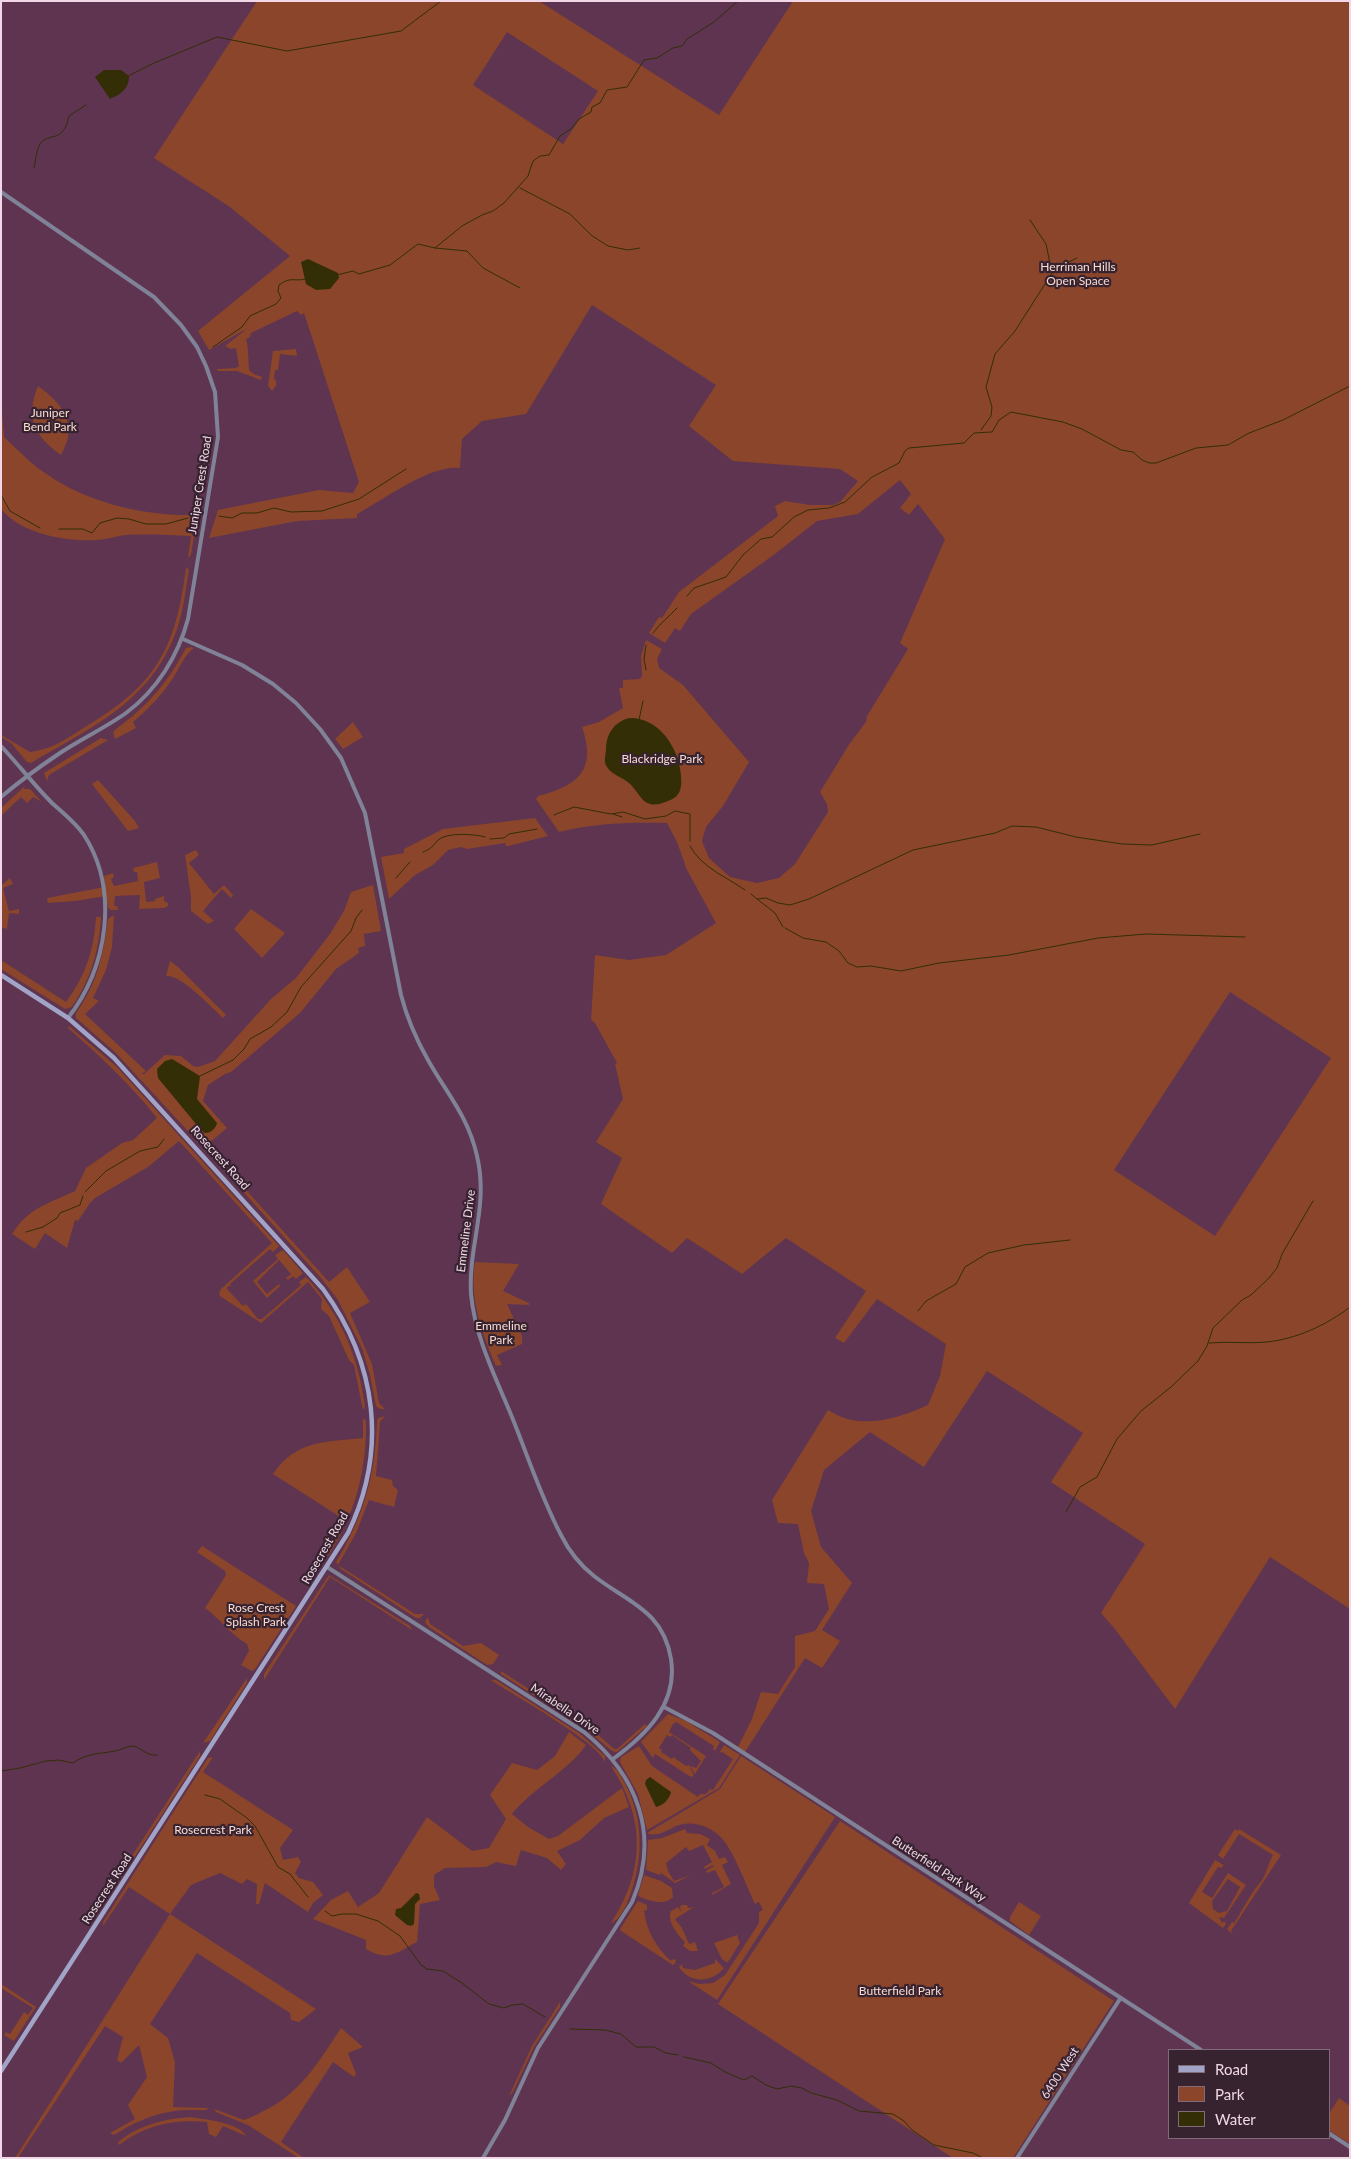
<!DOCTYPE html>
<html>
<head>
<meta charset="utf-8">
<style>
	body { margin:0 }
	#map { position:relative; width:1351px; height:2159px; overflow:hidden; background:#5e3450; font-family:Lato,sans-serif }
	canvas { display:block }
	.frame { position:absolute; inset:0; border:2px solid #f1d7e7; pointer-events:none }
	.legend { position:absolute; left:1168px; top:2049px; width:162px; height:90px; box-sizing:border-box; background:#372330; border:1px solid #816b79; margin:0; padding:6px 9px; list-style:none; font-size:15px; color:#f1d7e7 }
	.legend li { display:flex; align-items:center; gap:10px; height:25px }
	.legend b { width:25px; border:1px solid #816b79 }
</style>
</head>
<body>
<div id="map">
<canvas width="1351" height="2159"></canvas>
<div class="frame"></div>
<ul class="legend">
<li><b style="height:6px;background:#a1a4c6"></b>Road</li>
<li><b style="height:14px;background:#8a452b"></b>Park</li>
<li><b style="height:14px;background:#332e06"></b>Water</li>
</ul>
</div>
<script>
const context = document.querySelector('canvas').getContext('2d');
context.lineJoin = 'round';
function paint(path, color) { context.fillStyle = color; context.fill(path, 'evenodd'); }
function trace(path, color, width, dash) { context.strokeStyle = color; context.lineWidth = width; context.lineCap = dash ? 'butt' : 'round'; context.setLineDash(dash || []); context.stroke(path); }
function label(font, color, halo, rows, align = 'center') {
  context.font = font + ' Lato,sans-serif'; context.lineWidth = 4.5; context.setLineDash([]); context.textBaseline = 'middle'; context.strokeStyle = halo; context.fillStyle = color; for (const [text, x, y, turn = 0] of rows) {
    context.save(); context.translate(x, y); context.rotate((+turn || 0) * Math.PI / 180); context.textAlign = isNaN(turn) ? turn : align; if (halo) context.strokeText(text, 0, 0); context.fillText(text, 0, 0); context.restore();
  }
}
paint(new Path2D(`
	M257 1H539L719 115 793 1H1350V1609L1270 1557 1175 1709 1114 1628 1101 1613 1145 1544 1051 1482 1083 1433 987 1371 924 1467 870 1432 824 1470 811 1511 821 1547 852 1583 822 1630 840 1641 822 1668 805 1658 745 1752 738 1747 752 1719 761 1692 778 1694 795 1667V1636L815 1631 829 1609 824 1584 807 1583 809 1563 804 1553 798 1524 778 1523 772 1500 828 1410C860 1431 896 1419 928 1405L940 1376 946 1344 877 1299 844 1343 835 1338 866 1291 786 1238 742 1274 687 1238 672 1253 601 1204 622 1158 596 1142 623 1099 615 1064 617 1063 595 1023 591 1020 595 955 629 960 666 955 716 923 687 870 677 842 667 823C630 822 595 823 559 832L536 799 538 796C578 786 597 770 582 727L599 722 623 708 619 688H623V680L640 679 642 676 641 656 646 640 662 649 657 659 659 668 683 685 749 762 723 806 706 827 702 841 709 858 730 877 757 883 779 878 795 864 828 812 827 804 820 792 850 743 866 722 867 716 908 649 900 643 945 539 918 504 909 515 900 508 911 494 900 480 858 514 817 521 775 554 691 614 680 631 675 628 665 643 649 633 659 617 662 618 679 592 778 516 775 506 785 501 810 505H833L840 502 858 481 840 469 733 461 689 426 716 385 592 305 526 414 482 421 462 439 460 468C431 464 383 500 357 514V518L297 521 209 538 218 510 319 490 353 493 359 482 304 313 301 315 297 311 251 333 250 337 246 339C249 347 248 369 250 371 253 374 258 376 262 377L261 380 237 371H218L217 369 236 368 239 366 236 348 231 349 225 346 248 328 209 350 198 331 290 256 230 207 154 158ZM507 32 598 91 563 144 473 85ZM1230 992 1331 1058 1215 1236 1114 1170Z
	M296 349 297 356 280 354 278 370H275L274 379 276 380V386L272 391 268 386 273 351Z
	M38 386C63 404 79 424 61 455 34 436 25 417 38 386Z
	M1 397 4 437C18 450 32 465 48 475 89 503 144 516 194 515L192 535 194 536 191 555 188 558 191 536C169 535 148 534 126 535 116 536 106 540 96 540 66 542 21 534 1 509Z
	M186 567 189 570C186 587 184 606 179 623 155 700 95 725 31 763L27 762 11 743 1 737V735L30 752C53 749 66 739 85 727 156 685 176 649 186 567Z
	M191 647 194 648C183 656 179 670 171 681 161 696 147 710 133 722L136 728 115 739 113 732 116 729C147 707 168 682 186 648Z
	M353 722 363 737 343 749 335 739Z
	M101 738 108 740 49 775 47 781 44 773Z
	M98 780 135 821 139 828 128 831 92 784Z
	M25 786 24 789H30L42 802 33 797 27 803 21 797 1 816V808Z
	M535 818 548 836 508 846H506L505 843 467 849 461 847 448 850 433 865 415 875 389 899 381 857 404 853V849L443 829Z
	M196 850 199 855 189 863 214 894 224 885 233 895 231 898 222 889 203 911 214 921 208 924 191 911V897L185 855Z
	M157 862 160 878 144 882 146 901 147 902 155 901V899L164 896V901L168 903V906L164 908 139 909 140 895 115 896 114 906H117L118 910H111L108 908 106 896 75 901 48 903 47 898 105 887 104 876 113 873 114 877 111 879 114 886 138 881 137 872H134L133 868Z
	M10 878 13 884 3 888 9 911 19 909V914L9 913 7 929 1 927V883L3 884Z
	M373 885 381 931 364 934 365 946 358 948 359 953 336 969 300 1013 231 1072 225 1074 208 1085 203 1101 227 1128 207 1145 202 1146 197 1141 115 1052 76 1018V1013C98 982 103 955 108 919L114 915 112 947 106 970 93 998 99 1001 85 1014 146 1071 141 1074H144L165 1055 181 1056 193 1066 198 1067 215 1061 271 999 296 978 330 934 344 911 351 892Z
	M251 909 285 933 262 958 234 929Z
	M96 917H101C99 951 91 979 72 1007L65 1009 1 969V960L66 1002C86 975 94 950 96 917Z
	M170 961 178 967 226 1015 223 1018C212 1008 181 974 166 976Z
	M69 1026 117 1067 279 1246 273 1252 270 1249 230 1284 231 1286H228L227 1289 243 1306 246 1304 258 1319H262L301 1285 299 1282 306 1277C340 1313 359 1357 365 1407L363 1410 354 1365 349 1360 329 1316 321 1309 322 1299 308 1282 261 1323 220 1296 219 1293 221 1289 272 1243 179 1141 148 1167 95 1198 90 1203 78 1221 75 1220 67 1248 45 1233 35 1249 12 1234C29 1207 48 1204 75 1191L86 1168 122 1143 133 1140 157 1118C131 1085 100 1056 68 1028Z
	M211 1151 329 1282 347 1267 370 1302 350 1313 372 1364 379 1403 385 1409H380L376 1406 370 1375 362 1348 338 1300 321 1278 212 1157 210 1153Z
	M283 1250 303 1273 296 1279 293 1276 288 1280 286 1278 291 1274 279 1260 257 1282 267 1294 279 1284 280 1286 267 1298 253 1281 278 1259 275 1255Z
	M475 1262 519 1264 503 1291 529 1303V1305L507 1304 522 1336V1344L497 1355 502 1365 496 1366C482 1334 469 1298 475 1262Z
	M385 1416 380 1422 376 1476 392 1480 393 1486 398 1490 394 1507 369 1500 356 1533 338 1565 415 1614H424L420 1618H416L341 1569 336 1562C364 1516 375 1476 377 1422L378 1418Z
	M363 1418 366 1421C367 1470 355 1515 328 1556L326 1555 345 1520 273 1474C296 1440 325 1442 363 1438Z
	M202 1546 296 1606 255 1669 252 1671 241 1665 249 1651 247 1644C231 1635 220 1619 205 1608L226 1575 225 1571 197 1552Z
	M329 1575 410 1626 412 1630 330 1577 264 1680V1674Z
	M428 1617 430 1624 463 1646 481 1643 499 1655 493 1664 487 1665 429 1627 425 1622Z
	M501 1671 595 1732 614 1749H617L645 1724 647 1726 617 1752 612 1751 586 1729 501 1674Z
	M247 1678V1683L210 1741 203 1743Z
	M491 1680H496L579 1733 605 1756V1762C598 1742 513 1695 491 1680Z
	M668 1714 686 1721 720 1742 715 1751 713 1749 714 1746 676 1722 673 1724 669 1732 706 1756 695 1774 690 1766 696 1768 701 1761 690 1750 691 1748 672 1735 671 1737 667 1735 659 1748 662 1750 661 1752 672 1759 673 1757 686 1766 689 1765 694 1775 691 1777 655 1754 653 1758 641 1742Z
	M569 1732 586 1745C567 1772 533 1788 512 1814L528 1827 549 1839 558 1836 622 1788 629 1807 604 1818 580 1840 557 1851 566 1864 561 1870 547 1858 521 1850 516 1866 496 1862 486 1867 445 1868 434 1875V1886L440 1900 420 1904 417 1942C396 1953 388 1962 366 1949V1940L313 1919 331 1900 348 1891 358 1907 379 1893 427 1817 472 1851 489 1848 506 1819 490 1795 512 1763 537 1770 555 1756Z
	M724 1745 740 1755 719 1788 647 1830 638 1794 620 1762 621 1757 639 1746 652 1766 698 1797 700 1794H706L710 1789 713 1790 733 1759 722 1752 719 1753Z
	M200 1751V1756L119 1881 117 1879Z
	M741 1756 835 1817 717 2000 688 1981 699 1984 713 1983 725 1975 759 1923V1912L763 1910 759 1902 755 1904C747 1887 735 1855 724 1841 714 1827 692 1819 676 1826 668 1830 656 1838 647 1833L720 1789Z
	M213 1757 203 1772 293 1830 280 1848 283 1860 298 1857 301 1862 295 1873 299 1878 313 1882 323 1895 313 1903 308 1912 265 1883 259 1904H256L257 1884 247 1879 242 1884 220 1873 191 1885 170 1914 316 2009 299 2022 291 2020 290 2013 197 1953 150 2024 168 2038 175 2062 173 2107 209 2108 206 2110C196 2111 185 2109 175 2111 152 2114 133 2123 114 2135L110 2133 135 2119 128 2105 147 2077 139 2045 121 2063 117 2060 123 2037 105 2026 18 2158H15L170 1914 129 1887 103 1926V1922L208 1758Z
	M611 1766C617 1768 620 1774 623 1780 645 1818 644 1863 627 1903 624 1910 618 1921 611 1923 645 1871 646 1819 611 1766Z
	M840 1821 1114 2001 1013 2158H953L718 2004Z
	M685 1829 687 1833 700 1834 710 1839 707 1845 715 1851 719 1859 725 1857 728 1862 722 1865 731 1884 712 1895V1893L724 1887 715 1870 707 1873 706 1871 714 1866 713 1865 705 1869 704 1867 712 1862 703 1845 689 1851 686 1847 666 1863 668 1871 674 1881 691 1875 675 1883 661 1873 660 1875 646 1870 648 1840 662 1838Z
	M1235 1829 1238 1831 1239 1829 1281 1855 1231 1931 1232 1934 1227 1929 1232 1922 1234 1923C1243 1910 1250 1894 1259 1884 1266 1877 1268 1863 1273 1855L1239 1834 1223 1859 1218 1855Z
	M1215 1860 1224 1865 1221 1868 1218 1867 1202 1892 1212 1898 1228 1873 1246 1885 1224 1918 1219 1917 1222 1923 1224 1921 1226 1924 1223 1928 1189 1903ZM1228 1879 1240 1887 1227 1911 1219 1913 1213 1909 1212 1901Z
	M644 1875 661 1881 672 1888 673 1897C665 1906 650 1901 640 1897L638 1895Z
	M638 1901 647 1905V1910L644 1911C647 1932 656 1947 671 1961L673 1959 676 1960 675 1964 673 1965 621 1931 620 1929Z
	M1019 1902 1041 1916 1029 1935 1010 1921V1917Z
	M683 1905H687L688 1908 694 1907 675 1919 682 1928 689 1944 695 1942 698 1951H690L683 1946 685 1942C675 1932 667 1920 671 1911L678 1907 681 1912 680 1906Z
	M737 1935 740 1943 728 1962H726L722 1959 714 1943Z
	M715 1959 724 1968C712 1983 690 1984 679 1967L682 1964 683 1968 695 1970 715 1963Z
	M1 1984 36 2007 14 2041 4 2035 6 2032 10 2034 24 2012 28 2015 33 2008 1 1988Z
	M560 2002V2007L534 2047 513 2092 509 2096 532 2046Z
	M341 2028 363 2047 348 2053 356 2074 354 2077 333 2062 281 2142 304 2158H299L248 2125 216 2112 214 2109 244 2120C296 2100 312 2072 341 2028Z
	M1339 2098 1350 2106V2144L1330 2131V2112Z
	M190 2117C204 2119 241 2123 246 2136L223 2126 216 2137 209 2134 207 2122C175 2119 145 2125 119 2145L118 2142C139 2125 164 2119 190 2117Z`), '#8a452b');
paint(new Path2D(`
	M104 70H121L129 76C129 89 121 94 110 99L95 77Z
	M308 259 338 273 339 278 330 289 316 290 306 284 301 262Z
	M629 718C660 717 680 750 681 777 682 789 680 797 668 801 643 812 642 795 629 783 622 777 612 775 607 767 603 761 606 755 606 749 606 734 614 722 629 718Z
	M172 1059 200 1076 197 1099 217 1123C216 1128 211 1133 205 1133L201 1130 158 1078 157 1069 165 1061Z
	M650 1777 671 1792C670 1798 663 1806 656 1807L645 1784 646 1780Z
	M416 1893 419 1894 420 1899 415 1904 414 1924 411 1926 407 1925 395 1915 396 1909 401 1908Z`), '#332e06');
trace(new Path2D(`
	M128 76 154 63 217 37 287 51 401 31 441 1
	M34 168C36 160 36 151 40 144 49 131 63 145 69 116L86 105
	M520 188 570 214 591 235 608 246 628 250 640 248
	M435 248 462 226 482 215 493 211 504 203 528 176 533 161 540 156 549 155 560 136 572 128 579 119 591 112 592 107 600 103 607 90 627 87 644 60 657 58 673 48 682 46 687 39 714 22 738 1
	M1052 273 1060 266 1077 258
	M337 275 353 271 359 274 390 265 418 244 435 248 467 251 483 268 520 288
	M213 347 242 327 250 316 276 304 281 298 278 291 279 285C291 276 293 282 306 279
	M981 430 991 416 992 407 986 387 995 354 1015 331 1052 273 1046 244 1030 220
	M1 495 10 511 40 528
	M219 516 232 518 242 513H257L274 508 291 512 322 511 359 499 406 469
	M59 529H83L92 533 100 523 117 518 129 519 146 524H166L188 518
	M687 596 694 588 726 577 743 555 761 539 772 537 794 517 808 510 829 508 845 502 872 477 899 463 905 451 909 448 964 443 974 433 992 432 999 420 1011 412 1063 422 1082 429 1121 450 1133 452 1142 460 1149 463H1156L1196 448 1228 445 1249 433 1283 420 1350 386
	M653 633C660 623 669 617 677 608
	M646 645 644 659 646 670
	M639 720 643 701
	M613 814 622 817
	M554 815 574 807 611 814 623 812 645 819 666 816 675 811 690 814V841
	M490 839 504 838 509 834 537 829
	M690 846C702 868 725 876 745 890
	M423 852C431 849 433 846 438 840 447 832 475 834 485 837
	M396 878 410 862
	M751 894 757 899 766 898 778 903 790 905 809 899 913 850 995 833 1012 826 1036 827 1076 837 1122 844 1152 845 1200 834
	M757 899 775 913 783 927
	M785 928 803 938 826 942 839 951 848 963 857 967 871 966 901 971 939 963 1009 955 1098 938 1146 934 1245 937
	M200 1076 233 1060 244 1049 250 1039 271 1027 287 1012 301 987 351 931 356 918 362 910
	M85 1192 106 1171 140 1151 158 1147 164 1139
	M26 1232 43 1227 57 1218 60 1213 80 1205 83 1196
	M918 1311 926 1301 956 1284 965 1267 988 1253 1024 1245 1070 1240
	M1209 1343C1228 1341 1248 1344 1267 1342 1296 1339 1327 1325 1350 1307
	M1066 1512 1080 1487 1097 1477 1117 1439 1141 1411 1171 1387 1198 1361 1207 1346 1213 1328 1242 1300 1251 1295 1269 1278 1277 1268 1282 1254 1313 1201
	M1 1771 20 1768 46 1761 59 1760 73 1763C87 1753 99 1754 115 1751 120 1750 126 1747 131 1746 141 1746 144 1756 157 1755
	M205 1795 220 1799 247 1818 255 1826 278 1867 290 1874 308 1897
	M325 1911 332 1916 342 1914H356L378 1921 400 1936 421 1965 427 1969 443 1971 462 1983 489 2004 504 2008 512 2005 523 2004 545 2017
	M570 2029 605 2030 621 2034 636 2047H654L666 2053 678 2055
	M684 2057 711 2063 725 2072 744 2080 752 2076 766 2085 777 2089 791 2086 802 2088 811 2093 837 2100 859 2111 893 2114 904 2121 912 2130 934 2145 973 2153 983 2158`), '#332e06', 1);
trace(new Path2D(`
	M1 192 154 297 181 325 197 347 206 366 215 392 218 437 188 619C178 656 157 690 126 713 105 728 81 739 60 753 39 767 20 781 1 797
	M183 639 242 665 273 684 296 703 320 729 341 758 365 813 401 995C407 1018 416 1039 428 1060 447 1094 468 1116 477 1156 489 1206 468 1246 471 1294 475 1339 498 1382 514 1422 529 1460 542 1499 561 1535 569 1551 580 1565 594 1576 627 1602 663 1610 671 1659 678 1704 646 1735 613 1759
	M1 746C18 764 34 785 52 803 63 813 75 822 84 835 120 891 107 968 68 1018
	M327 1567 584 1732C637 1775 661 1835 632 1902L538 2048 505 2120 483 2158
	M664 1707 713 1733 1201 2050
	M1330 2134 1350 2147
	M1017 2158 1120 1999`), '#808297', 4);
trace(new Path2D(`
	M1 975 68 1018 114 1058 323 1289C377 1363 388 1450 348 1533L1 2071`), '#a1a4c6', 4.5);
label('12px', '#f8dcd2', '#372330', [
	["Herriman Hills",1078,267],
	["Open Space",1078,281],
	["Juniper",50,413],
	["Bend Park",50,427],
	["Blackridge Park",662,759],
	["Emmeline",501,1326],
	["Park",501,1340],
	["Rose Crest",256,1608],
	["Splash Park",256,1622],
	["Rosecrest Park",213,1830],
	["Butterfield Park",900,1991]
]);
label('12px', '#f1d7e7', '#372330', [
	["Juniper Crest Road",200,485,-81],
	["Rosecrest Road",220,1158,48],
	["Emmeline Drive",466,1231,-83],
	["Rosecrest Road",325,1548,-60],
	["Mirabella Drive",565,1709,34],
	["Butterfield Park Way",939,1869,33],
	["Rosecrest Road",107,1889,-57],
	["6400 West",1060,2073,-57]
]);
</script>
</body>
</html>
